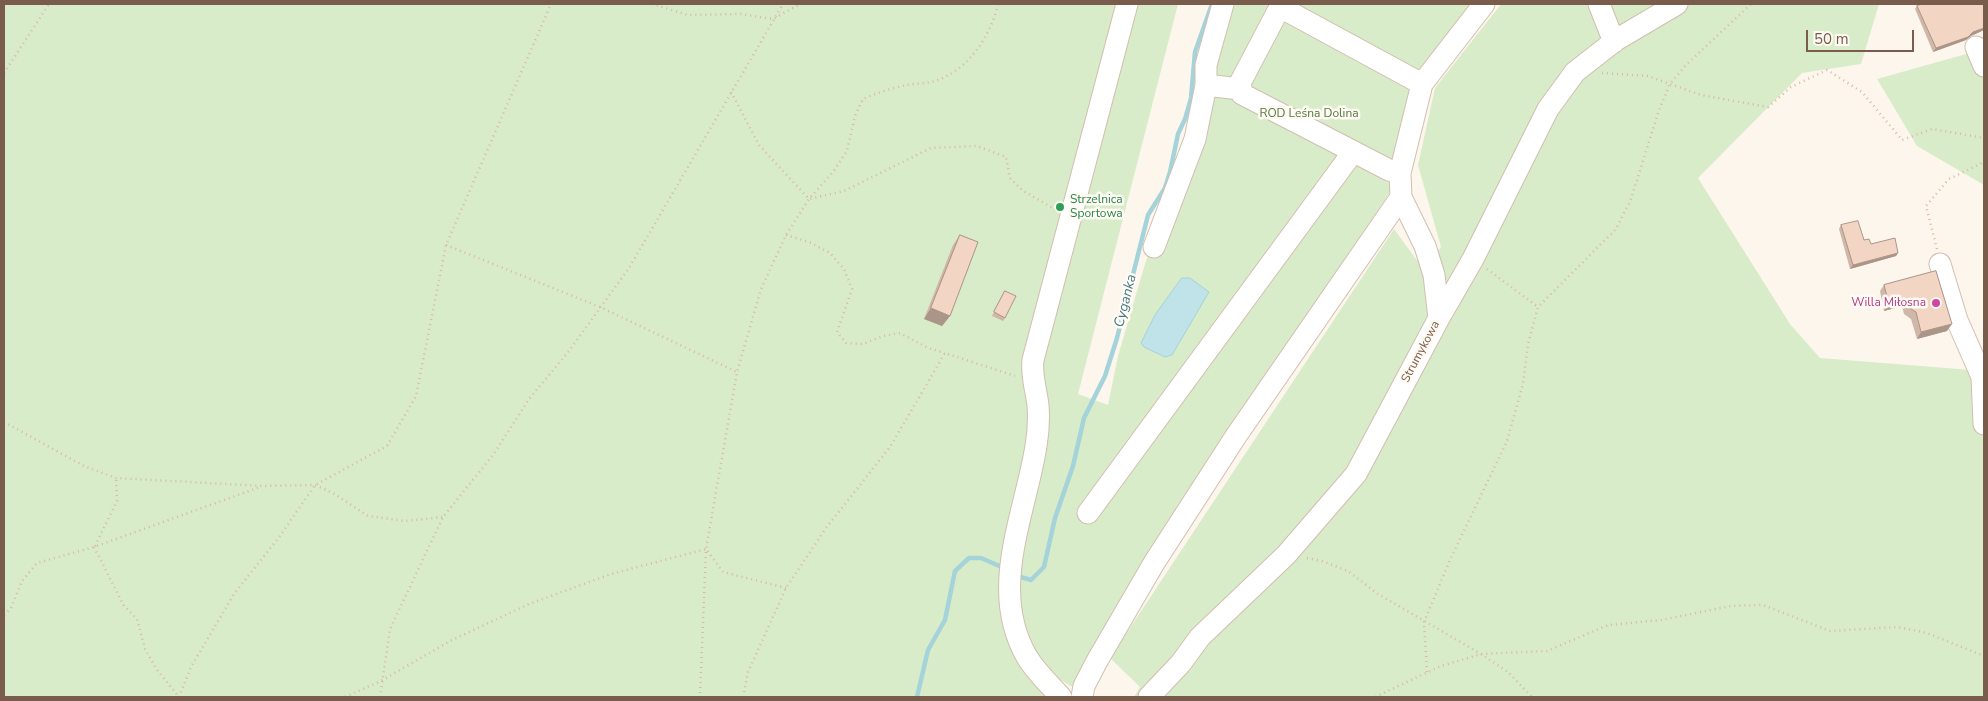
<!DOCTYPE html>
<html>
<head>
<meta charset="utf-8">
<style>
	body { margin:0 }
	#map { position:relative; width:1988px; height:701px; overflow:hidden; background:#fdf6ec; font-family:"Nunito Sans",sans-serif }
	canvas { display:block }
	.frame { position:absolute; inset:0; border:5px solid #7a5c4d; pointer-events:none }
	.scale { position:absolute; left:1806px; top:30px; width:108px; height:22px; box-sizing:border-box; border:2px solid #7a5c4d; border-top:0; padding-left:6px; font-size:15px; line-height:18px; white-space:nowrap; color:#7a5c4d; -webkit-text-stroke:4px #fffaf3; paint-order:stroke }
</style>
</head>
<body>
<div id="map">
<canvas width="1988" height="701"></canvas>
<div class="frame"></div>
<div class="scale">50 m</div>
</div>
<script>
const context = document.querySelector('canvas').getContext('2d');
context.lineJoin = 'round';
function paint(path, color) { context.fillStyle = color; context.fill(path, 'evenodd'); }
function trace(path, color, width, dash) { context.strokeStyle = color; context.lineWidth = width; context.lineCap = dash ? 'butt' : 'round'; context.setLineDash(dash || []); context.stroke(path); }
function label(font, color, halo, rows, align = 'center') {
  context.font = font + ' "Nunito Sans",sans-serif'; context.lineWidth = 5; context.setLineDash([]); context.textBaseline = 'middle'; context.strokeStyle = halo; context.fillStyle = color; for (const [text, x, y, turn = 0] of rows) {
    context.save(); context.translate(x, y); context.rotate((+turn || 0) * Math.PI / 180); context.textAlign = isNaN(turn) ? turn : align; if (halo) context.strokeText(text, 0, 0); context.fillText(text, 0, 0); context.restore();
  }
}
paint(new Path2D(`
	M4 4H1178L1078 394 1108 405 1118 356 1145 264 1179 168 1220 4H1490L1435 76 1395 184 1074 688 1059 679 1045 697H4Z
	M1501 4H1879L1861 64 1802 73 1698 178 1790 324 1820 358 1984 371V697H1134L1140 687 1110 658 1394 229 1424 270 1441 247 1418 165 1435 88Z
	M1984 49V185L1917 146 1877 79Z`), '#d8ecc9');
const water = new Path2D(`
	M1182 278H1190L1209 292 1172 355 1165 357 1144 347 1141 343 1155 315Z`);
paint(water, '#bfe3e8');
trace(water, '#a5d3da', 1);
trace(new Path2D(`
	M1017 576 1031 580 1044 567 1055 518 1073 466 1084 418 1105 376 1117 338 1148 215 1165 188 1170 172 1178 134 1185 119 1191 98 1195 52 1212 4
	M917 697 928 650 945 620 955 571 969 558H981L1004 568`), '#a5d3da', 4.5);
const minor = new Path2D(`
	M1282 4 1280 7 1422 84 1400 173 1401 197
	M1599 4 1614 42
	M1280 7 1240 83 1242 94 1389 170 1400 173
	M1976 47 1984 66
	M1422 84 1484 4
	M1206 85V65L1223 4
	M1154 247 1195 139 1206 85 1240 89
	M1940 264 1957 320 1982 377 1984 424
	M1088 513 1353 152
	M1061 697C1049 684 1036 672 1027 657 988 590 1025 515 1036 446 1038 434 1039 417 1038 405 1036 389 1031 375 1033 360L1127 4
	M1082 697 1084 686 1097 661 1154 563 1236 436 1401 197 1425 246 1434 275 1439 318
	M1149 697 1181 663 1200 637 1286 555 1356 474 1439 318 1473 259 1548 109 1575 72 1616 40 1677 4`);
trace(minor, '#d1beb0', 23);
trace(new Path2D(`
	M652 4 688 15 741 14 773 19 800 4
	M4 73 49 4
	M1602 73 1648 76 1701 95 1768 107 1791 87 1827 70 1862 92 1902 140 1932 129 1984 138
	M731 92 759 145 809 199 844 191 931 148 977 146 1006 157 1010 178 1022 190 1056 210
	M786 235 809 242 830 253 844 269 852 289 837 332 846 343 863 344 883 336 900 333 928 348 945 353
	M446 245 600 307 737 372
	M1937 249 1926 206 1949 179 1984 162
	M1487 269 1538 307
	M4 422 84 466 116 478 263 486 315 485 333 493 368 516 405 521 443 517
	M95 546 117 501 116 479
	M94 547 124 606 137 619 145 649 157 670 179 697
	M1307 558 1322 561 1348 571 1378 594 1481 654 1508 672 1532 697
	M786 588 723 572 706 549 737 372 761 289 786 235 809 199 833 172 847 151 855 116 863 99C877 93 892 88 907 85 917 83 929 84 938 80 970 68 991 35 998 4
	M4 615 11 608 22 581 37 563 94 547 260 487
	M1427 672 1424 622 1450 560 1507 441 1523 384 1528 344 1538 307 1616 229 1631 199 1659 110 1670 84 1685 66 1751 4
	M179 697 191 667 234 594 280 536 315 485 387 446 416 396 446 245 551 4
	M345 697 381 681 450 641 529 604 611 574 706 549 700 697
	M380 697 390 629 443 517 493 455 529 399 569 351 629 268 783 4
	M743 697 748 672 786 588 826 528 890 447 945 353 1015 376
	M1375 697 1441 666 1481 654 1547 651 1608 625 1661 620 1731 606 1763 605 1830 631 1898 627 1927 633 1984 656`), '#d9b8a5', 2.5, [1, 4]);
trace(minor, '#fff', 21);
paint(new Path2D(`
	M1984 4V30L1971 36 1966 40 1933 52 1915 9 1917 6Z
	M1841 225 1871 244 1898 253 1896 256 1850 269 1839 229Z
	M960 235 950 316 942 326 924 319 953 245Z
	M1936 271 1947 331 1917 339 1911 319 1904 314 1902 306 1884 311 1880 291 1884 285Z
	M1005 291V318L1003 321 992 316Z`), '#d1b7a8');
paint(new Path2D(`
	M1984 28V30L1971 36 1966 40 1933 52 1936 48Z
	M1898 253 1896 256 1850 269 1853 265Z
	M1907 299 1902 306 1884 311 1889 304Z
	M931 308 950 316 942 326 924 319Z
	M1952 324 1947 331 1917 339 1921 332Z`), '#aa9588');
const building = new Path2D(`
	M1922 4H1984V28L1973 32 1968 37 1936 48 1917 6Z
	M1858 221 1864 240 1869 239 1871 244 1895 238 1898 253 1853 265 1841 225Z
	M960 235 978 242 950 316 931 308Z
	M1936 271 1952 324 1921 332 1916 312 1908 307 1907 299 1889 304 1884 285Z
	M1005 291 1016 296 1005 318 994 312Z`);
paint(building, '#f3d5c3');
trace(building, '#aa9588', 1);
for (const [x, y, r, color] of [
	[1060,207,5,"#2e9e5b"],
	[1936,303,5,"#d1479c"]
]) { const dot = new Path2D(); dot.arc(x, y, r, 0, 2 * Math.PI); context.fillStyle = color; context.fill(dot); trace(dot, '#fffaf3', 2); }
label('12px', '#537a41', '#fffaf3', [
	["ROD Leśna Dolina",1309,114]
]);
label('12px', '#27864d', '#fffaf3', [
	["Strzelnica",1070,200],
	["Sportowa",1070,214]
], 'left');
label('12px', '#b23c85', '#fffaf3', [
	["Willa Miłosna",1926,303]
], 'right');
label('12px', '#7a5c4d', '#fffaf3', [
	["Strumykowa",1421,352,-62]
]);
label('italic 14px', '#437c86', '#fffaf3', [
	["Cyganka",1126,301,-76]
]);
</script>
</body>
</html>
